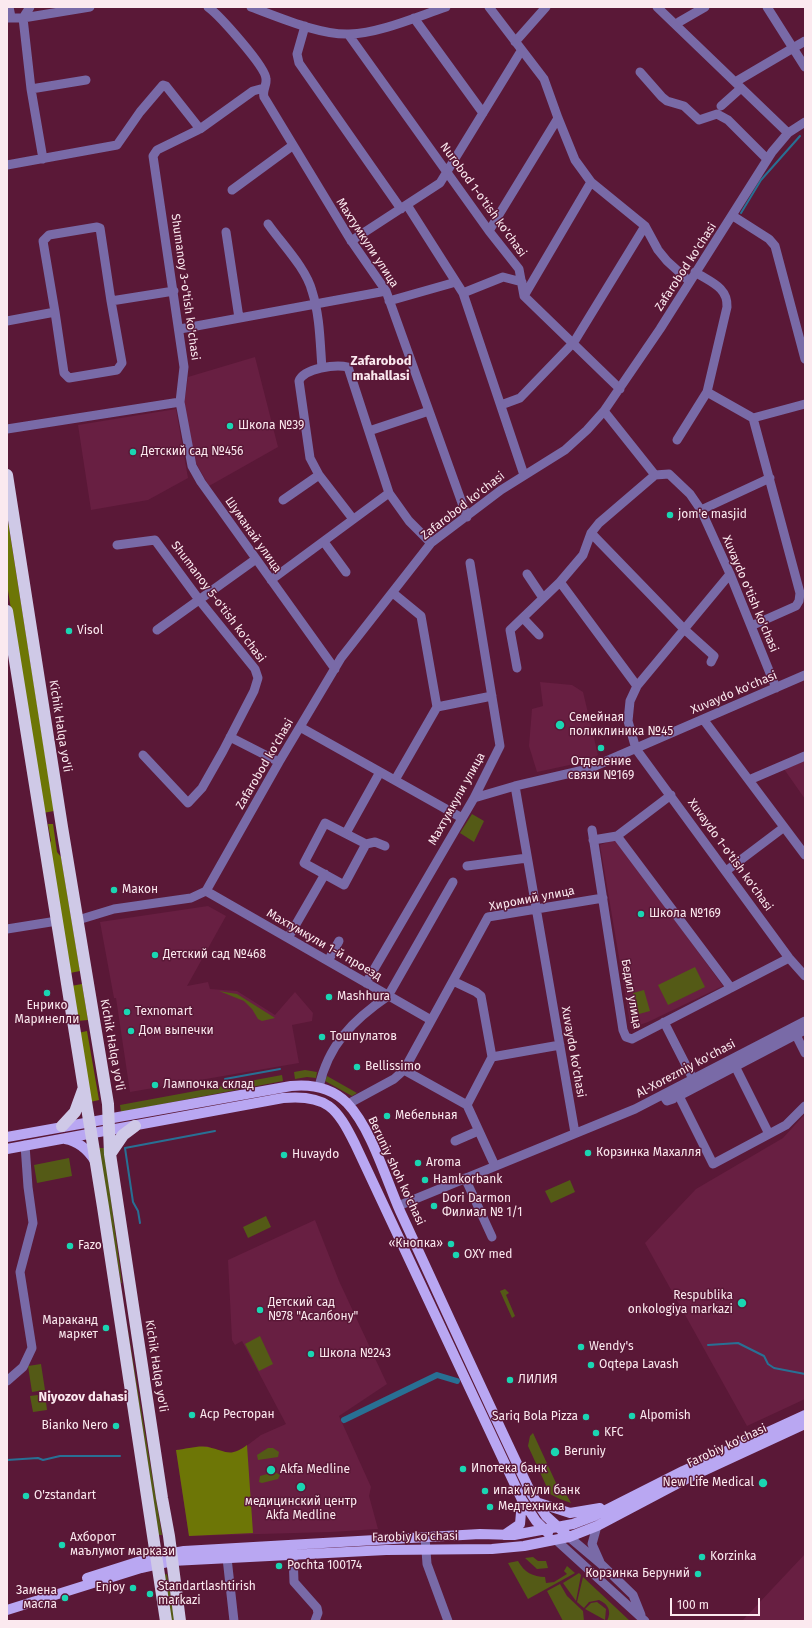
<!DOCTYPE html>
<html>
<head>
<meta charset="utf-8">
<style>
	body { margin:0 }
	#map { position:relative; width:812px; height:1628px; overflow:hidden; background:#5a1837; font-family:"Fira Sans",sans-serif }
	canvas { display:block }
	.frame { position:absolute; inset:0; border:8px solid #fbe9ef; pointer-events:none }
	.scale { position:absolute; left:670px; top:1598px; width:90px; height:18px; box-sizing:border-box; border:2px solid #fbe9ef; border-top:0; padding-left:5px; font-size:12px; line-height:14px; white-space:nowrap; color:#fbe9ef; -webkit-text-stroke:3px #5a1837; paint-order:stroke }
</style>
</head>
<body>
<div id="map">
<canvas width="812" height="1628"></canvas>
<div class="frame"></div>
<div class="scale">100 m</div>
</div>
<script>
const context = document.querySelector('canvas').getContext('2d');
context.lineJoin = 'round';
function paint(path, color) { context.fillStyle = color; context.fill(path, 'evenodd'); }
function trace(path, color, width, dash) { context.strokeStyle = color; context.lineWidth = width; context.lineCap = dash ? 'butt' : 'round'; context.setLineDash(dash || []); context.stroke(path); }
function label(font, color, halo, rows, align = 'center') {
  context.font = font + ' "Fira Sans",sans-serif'; context.lineWidth = 3; context.setLineDash([]); context.textBaseline = 'middle'; context.strokeStyle = halo; context.fillStyle = color; for (const [text, x, y, turn = 0] of rows) {
    context.save(); context.translate(x, y); context.rotate((+turn || 0) * Math.PI / 180); context.textAlign = isNaN(turn) ? turn : align; if (halo) context.strokeText(text, 0, 0); context.fillText(text, 0, 0); context.restore();
  }
}
paint(new Path2D(`
	M255 357 278 447 209 486 196 463 184 405 188 377Z
	M176 409 188 478 148 500 91 510 78 425Z
	M540 682 572 685 583 692 598 755 588 761 537 772 529 746 532 709 543 706Z
	M805 761V799L784 769Z
	M616 839 723 986 648 1022 631 1028 600 845Z
	M208 906 226 916 187 986 208 982 210 989 237 991 275 1015 295 992 313 1013 312 1021 292 1025 299 1063 130 1092 116 998H114L100 922Z
	M805 1114V1399L747 1426 645 1243 696 1189 783 1138Z
	M315 1220 339 1281 387 1384 339 1416 371 1487 369 1496 378 1529 331 1532 189 1536 176 1450 207 1446 223 1453H237L261 1435 286 1424 242 1341 235 1345 232 1340 228 1260Z
	M805 1554V1621H742Z`), '#681f42');
paint(new Path2D(`
	M472 814 484 821 474 842 460 833Z
	M695 967 705 987 668 1005 658 985Z
	M644 990 650 1011 639 1014 633 993Z
	M219 991 237 994 275 1018 262 1021 258 1019 252 1009 244 1001Z
	M305 1070 317 1072 316 1078 307 1077 295 1079 294 1072Z
	M282 1075 283 1081 121 1112 120 1105Z
	M327 1076 357 1093 352 1096 325 1081Z
	M98 1148H104L122 1283H121Z
	M69 1158 72 1176 37 1183 34 1165Z
	M570 1180 575 1192 551 1203 545 1191Z
	M266 1216 271 1227 248 1238 243 1227Z
	M505 1289 509 1293 506 1295 515 1316 512 1318 500 1291Z
	M125 1313 162 1535H158Z
	M260 1336 273 1364 259 1371 245 1344Z
	M41 1364 45 1390 32 1392 28 1366Z
	M45 1394 47 1410 33 1412 30 1396Z
	M533 1433 562 1496 566 1494 571 1503 560 1499 550 1494 528 1446 530 1436Z
	M268 1448H273L279 1452 278 1457 258 1460 257 1455Z
	M275 1472 280 1475 278 1479 262 1483 259 1482 260 1476Z
	M533 1557 538 1561H546L548 1568 537 1569 525 1558Z
	M518 1561C524 1572 533 1577 545 1577L546 1583 554 1582 567 1574 564 1571 567 1566 575 1573 528 1599 508 1563Z
	M579 1573 581 1575 576 1601 563 1583Z
	M167 1574 175 1621H171L163 1575Z
	M583 1577 630 1621H607C612 1611 608 1604 599 1600L589 1602 584 1608 577 1602Z
	M560 1584 567 1596 583 1611 584 1621H563L547 1591Z
	M597 1602 606 1609 605 1620 585 1609 591 1603Z`), '#545a16');
paint(new Path2D(`
	M7 515 54 811 43 813 7 584Z
	M48 824H53L57 852 61 857 80 971 70 973 48 846 51 841Z
	M82 984 88 1020 77 1021 71 986Z
	M87 1031 99 1100 90 1102 78 1033Z
	M247 1445 253 1533 189 1536 176 1450C186 1449 199 1445 208 1447 226 1451 230 1458 247 1445Z`), '#6d7606');
trace(new Path2D(`
	M741 213 761 180 800 136
	M225 1079 280 1069
	M140 1223 138 1211 133 1202 125 1148 215 1131
	M708 1345 738 1343 764 1356 768 1364 774 1368 805 1374
	M7 1460 38 1458 43 1460 60 1456H120`), '#287094', 2);
trace(new Path2D(`
	M344 1420 437 1375 457 1381`), '#287094', 6);
trace(new Path2D(`
	M9 7 11 17
	M30 7 23 18 31 89 43 159
	M208 7C219 15 266 67 266 79 267 85 262 91 264 97L350 239 386 291 467 517
	M251 7C279 17 319 35 349 34 380 33 416 17 446 7
	M489 7 544 79 558 118 575 160 591 182 645 226 658 250 667 261 689 281
	M657 7 788 133
	M767 7 805 67
	M7 18H23L90 7
	M414 18 483 113
	M679 22 705 7
	M305 26 297 54 299 63 401 209
	M348 34 489 231 519 269 524 296 620 389
	M515 42 546 7
	M640 72 662 97 667 101 684 106 699 120 717 114 728 120 767 159
	M737 81 805 41
	M264 88 253 91 200 129 157 150 153 156 184 367 180 402 192 466 201 482 335 669
	M31 89 86 80
	M721 106 740 89
	M7 165 117 145 140 112 163 85 166 86 200 129
	M232 190 292 146
	M407 205 463 293 524 475
	M733 216 769 239 775 246 805 359
	M268 224C282 244 306 268 312 291 320 316 320 343 322 368
	M489 231 558 118
	M226 232 239 318
	M351 241 440 183 521 51
	M463 293 503 277 522 282
	M524 296 591 182
	M389 301 456 282
	M55 312 43 241 49 235 97 227 100 228 111 301
	M7 321 55 312 64 373 69 378 117 370 122 363 111 301 174 291
	M180 329 386 291
	M707 392 753 418 800 593 799 601 796 606 751 626
	M501 405 520 398 574 342 645 226
	M604 411 655 475
	M753 418 805 404
	M7 429 180 402
	M369 431 429 411
	M677 440 707 392 727 307C728 287 710 282 695 272
	M283 500 319 475
	M701 510 770 478
	M353 519 319 475 310 458 299 381C304 368 336 364 348 367L389 493 409 521 431 543
	M591 533 684 629 714 656 711 662
	M324 542 346 572
	M117 545 155 540 200 601 255 669 258 678 254 691 223 751 202 788 188 803 143 755
	M527 574 543 598
	M730 574 637 686 630 701 628 721 636 749 789 958 805 976
	M271 580 389 493
	M393 593 421 616 437 707 395 780
	M523 618 539 635
	M157 630 256 559
	M517 668 510 630 560 582
	M637 686 560 582 583 555 591 533 599 523 655 475 669 474 690 494 701 510 730 574 776 688
	M437 707 492 696
	M703 719 805 855
	M300 727 462 818
	M230 737 279 762
	M749 780 805 756
	M515 786 575 1133
	M474 798 515 786 588 769 805 675
	M325 823 366 844 344 885 304 863Z
	M592 830 623 1030 626 1037 632 1039 789 958
	M346 833 380 772
	M617 836 671 795
	M593 840 617 836 731 988
	M366 844 375 842 385 846
	M467 866 527 858
	M726 871 783 828
	M206 891 431 1020
	M78 920 114 909 191 898 206 891 279 762 341 658 431 543 501 490 565 450 587 430 604 411 660 329 772 152 788 133 805 122
	M7 929 57 921
	M288 938 325 874
	M328 961 339 941
	M453 981 476 992 481 996 492 1057 467 1105
	M366 983 474 798 500 746 470 563
	M664 1022 693 1079
	M796 1035 805 1053
	M492 1057 560 1045
	M735 1066 769 1134
	M404 1070 467 1105 495 1166
	M319 1087C328 1045 353 1020 388 996L453 882
	M663 1095 667 1101 673 1099
	M679 1096 805 1030
	M677 1097 679 1096 713 1164 786 1125 805 1106
	M348 1104 394 1079 404 1070 488 917 603 898
	M455 1141 478 1131
	M465 1178 492 1237
	M398 1206 635 1109 805 1021
	M7 1381 23 1367 32 1348 20 1272 33 1223 28 1187 25 1145
	M597 1526 592 1544 600 1562
	M425 1537 427 1564 448 1621
	M569 1537 601 1564 633 1595 641 1615
	M556 1540 645 1621
	M293 1554 294 1582 317 1608 318 1613 315 1621
	M227 1558 234 1621`), '#796aa7', 9);
trace(new Path2D(`
	M7 1137 291 1086C311 1084 332 1088 347 1103 371 1128 386 1179 400 1211 444 1306 487 1401 532 1495L546 1516 569 1537
	M65 1139C78 1141 88 1150 95 1161
	M7 1149 283 1098C327 1094 337 1108 355 1144L522 1500 536 1521 548 1533
	M536 1502 570 1513 600 1508
	M504 1535 520 1524 522 1501
	M87 1578 156 1556 184 1551 480 1534 514 1535 573 1524 594 1516 683 1471 805 1415
	M7 1610 141 1568 172 1561 386 1550 492 1549 524 1546 569 1537 597 1526 686 1479 805 1424`), '#b9a7f2', 10);
trace(new Path2D(`
	M7 475 62 827 108 1104 110 1154 162 1498 169 1536 180 1621
	M7 611 103 1207 166 1621
	M62 1126 75 1112 83 1090
	M110 1154 123 1135 135 1126`), '#cfc9e7', 12);
for (const [x, y, r, color] of [
	[230,426,4,"#1ad5b2"],
	[133,452,4,"#1ad5b2"],
	[670,515,4,"#1ad5b2"],
	[69,631,4,"#1ad5b2"],
	[560,725,5,"#1ad5b2"],
	[601,748,4,"#1ad5b2"],
	[114,890,4,"#1ad5b2"],
	[641,914,4,"#1ad5b2"],
	[155,955,4,"#1ad5b2"],
	[47,993,4,"#1ad5b2"],
	[329,997,4,"#1ad5b2"],
	[127,1012,4,"#1ad5b2"],
	[131,1031,4,"#1ad5b2"],
	[322,1037,4,"#1ad5b2"],
	[357,1067,4,"#1ad5b2"],
	[155,1085,4,"#1ad5b2"],
	[387,1116,4,"#1ad5b2"],
	[588,1153,4,"#1ad5b2"],
	[284,1155,4,"#1ad5b2"],
	[418,1163,4,"#1ad5b2"],
	[425,1180,4,"#1ad5b2"],
	[434,1206,4,"#1ad5b2"],
	[451,1244,4,"#1ad5b2"],
	[70,1246,4,"#1ad5b2"],
	[456,1255,4,"#1ad5b2"],
	[742,1303,5,"#1ad5b2"],
	[260,1310,4,"#1ad5b2"],
	[106,1328,4,"#1ad5b2"],
	[581,1347,4,"#1ad5b2"],
	[311,1354,4,"#1ad5b2"],
	[591,1365,4,"#1ad5b2"],
	[510,1380,4,"#1ad5b2"],
	[192,1415,4,"#1ad5b2"],
	[632,1416,4,"#1ad5b2"],
	[586,1417,4,"#1ad5b2"],
	[116,1426,4,"#1ad5b2"],
	[596,1433,4,"#1ad5b2"],
	[555,1452,5,"#1ad5b2"],
	[463,1469,4,"#1ad5b2"],
	[271,1470,5,"#1ad5b2"],
	[763,1483,5,"#1ad5b2"],
	[301,1487,5,"#1ad5b2"],
	[485,1491,4,"#1ad5b2"],
	[26,1496,4,"#1ad5b2"],
	[490,1507,4,"#1ad5b2"],
	[62,1545,4,"#1ad5b2"],
	[702,1557,4,"#1ad5b2"],
	[279,1566,4,"#1ad5b2"],
	[698,1574,4,"#1ad5b2"],
	[133,1588,4,"#1ad5b2"],
	[150,1594,4,"#1ad5b2"],
	[65,1598,4,"#1ad5b2"]
]) { const dot = new Path2D(); dot.arc(x, y, r, 0, 2 * Math.PI); context.fillStyle = color; context.fill(dot); trace(dot, '#5a1837', 1.5); }
label('12px', '#fbe9ef', '#5a1837', [
	["Nurobod 1-o'tish ko'chasi",483,200,54],
	["Махтумкули улица",367,243,57],
	["Zafarobod ko'chasi",686,267,-57],
	["Shumanoy 3-o'tish ko'chasi",185,287,82],
	["Zafarobod ko'chasi",463,506,-38],
	["Шуманай улица",253,535,55],
	["Xuvaydo o'tish ko'chasi",750,594,67],
	["Shumanoy 5-o'tish ko'chasi",218,602,53],
	["Xuvaydo ko'chasi",734,693,-23],
	["Kichik Halqa yo'li",60,726,81],
	["Zafarobod ko'chasi",265,764,-60],
	["Махтумкули улица",457,799,-61],
	["Xuvaydo 1-o'tish ko'chasi",730,855,54],
	["Хиромий улица",532,899,-11],
	["Махтумкули 1-й проезд",324,945,30],
	["Бедил улица",631,994,80],
	["Kichik Halqa yo'li",112,1045,80],
	["Xuvaydo ko'chasi",573,1052,80],
	["Al-Xorezmiy ko'chasi",686,1069,-28],
	["Beruniy shoh ko'chasi",396,1171,65],
	["Kichik Halqa yo'li",156,1366,81],
	["Farobiy ko'chasi",727,1446,-25],
	["Farobiy ko'chasi",415,1537,-1]
]);
label('12px', '#fbe9ef', '#5a1837', [
	["Школа №39",238,426],
	["Детский сад №456",141,452],
	["jom'e masjid",678,515],
	["Visol",77,631],
	["Семейная",569,718],
	["поликлиника №45",569,732],
	["Отделение",601,762,"center"],
	["связи №169",601,776,"center"],
	["Макон",122,890],
	["Школа №169",649,914],
	["Детский сад №468",163,955],
	["Mashhura",337,997],
	["Енрико",47,1006,"center"],
	["Маринелли",47,1020,"center"],
	["Texnomart",135,1012],
	["Дом выпечки",139,1031],
	["Тошпулатов",330,1037],
	["Bellissimo",365,1067],
	["Лампочка склад",163,1085],
	["Мебельная",395,1116],
	["Корзинка Махалля",596,1153],
	["Huvaydo",292,1155],
	["Aroma",426,1163],
	["Hamkorbank",433,1180],
	["Dori Darmon",442,1199],
	["Филиал № 1/1",442,1213],
	["«Кнопка»",443,1244,"right"],
	["Fazo",78,1246],
	["OXY med",464,1255],
	["Respublika",733,1296,"right"],
	["onkologiya markazi",733,1310,"right"],
	["Детский сад",268,1303],
	["№78 \"Асалбону\"",268,1317],
	["Мараканд",98,1321,"right"],
	["маркет",98,1335,"right"],
	["Wendy's",589,1347],
	["Школа №243",319,1354],
	["Oqtepa Lavash",599,1365],
	["ЛИЛИЯ",518,1380],
	["Аср Ресторан",200,1415],
	["Alpomish",640,1416],
	["Sariq Bola Pizza",578,1417,"right"],
	["Bianko Nero",108,1426,"right"],
	["KFC",604,1433],
	["Beruniy",564,1452],
	["Ипотека банк",471,1469],
	["Akfa Medline",280,1470],
	["New Life Medical",754,1483,"right"],
	["ипак йули банк",493,1491],
	["O'zstandart",34,1496],
	["медицинский центр",301,1502,"center"],
	["Akfa Medline",301,1516,"center"],
	["Медтехника",498,1507],
	["Ахборот",70,1538],
	["маълумот маркази",70,1552],
	["Korzinka",710,1557],
	["Pochta 100174",287,1566],
	["Корзинка Беруний",690,1574,"right"],
	["Standartlashtirish",158,1587],
	["markazi",158,1601],
	["Enjoy",125,1588,"right"],
	["Замена",57,1591,"right"],
	["масла",57,1605,"right"]
], 'left');
label('bold 13px', '#fbe9ef', '#5a1837', [
	["Zafarobod",381,361],
	["mahallasi",381,376],
	["Niyozov dahasi",83,1397]
]);
</script>
</body>
</html>
